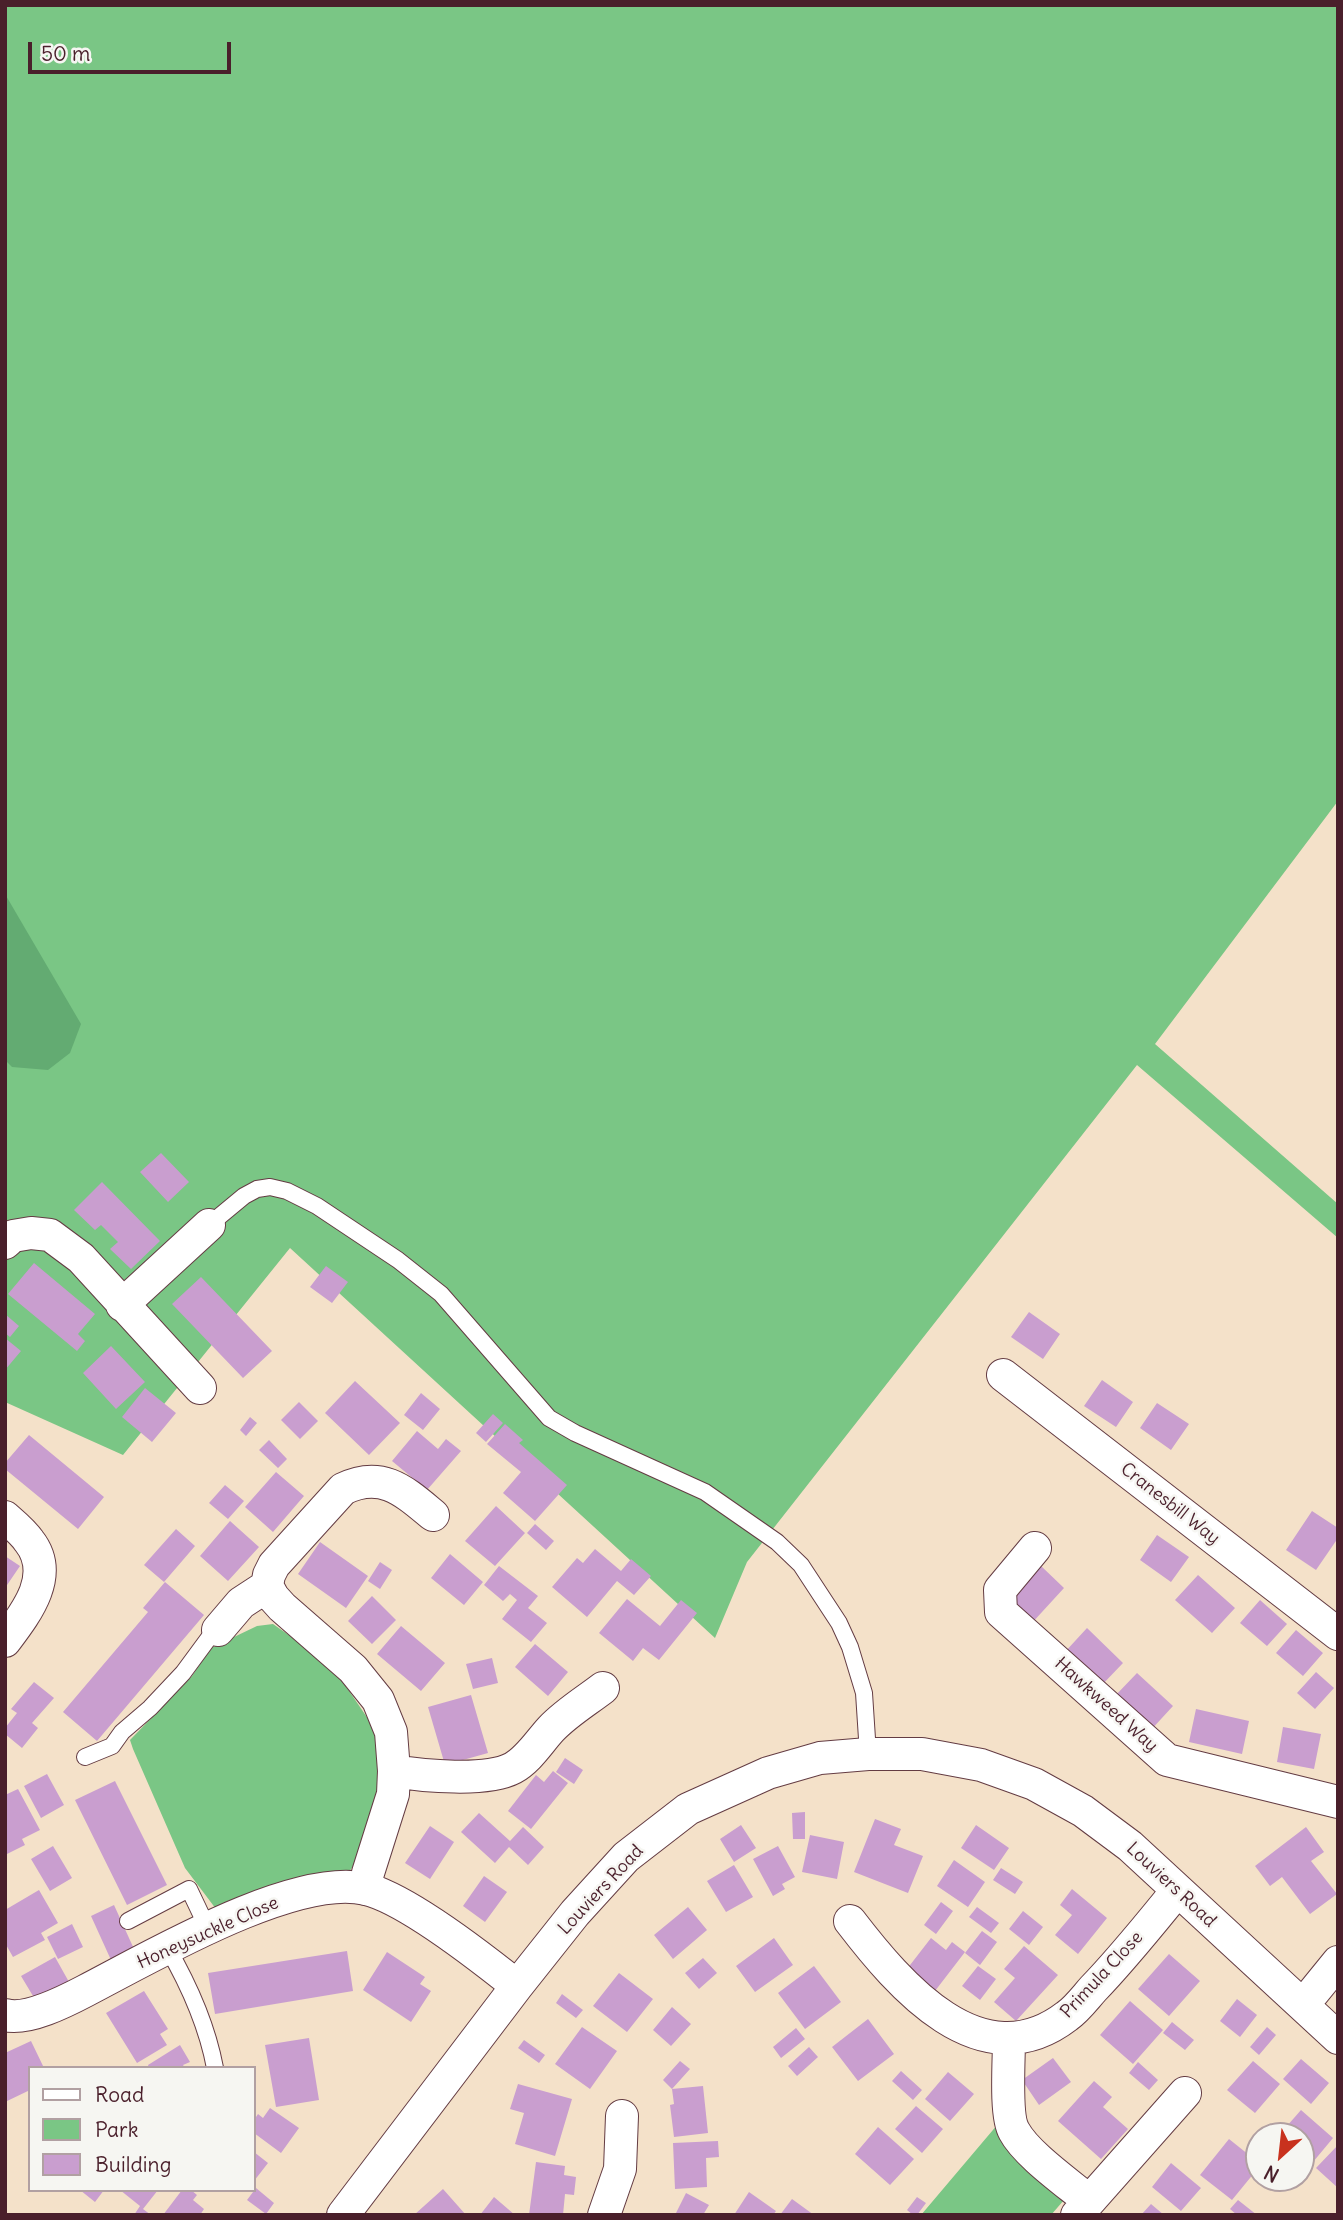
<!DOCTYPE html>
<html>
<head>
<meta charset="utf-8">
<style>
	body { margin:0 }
	#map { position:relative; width:1343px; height:2220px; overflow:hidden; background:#f4e1c9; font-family:Delius,sans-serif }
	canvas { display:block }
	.frame { position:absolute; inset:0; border:7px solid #4a1f2b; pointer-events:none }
	.legend { position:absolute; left:28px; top:2066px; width:228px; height:126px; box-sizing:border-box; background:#f6f6f2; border:2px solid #b1a0a2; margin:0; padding:9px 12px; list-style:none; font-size:21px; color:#4a1f2b }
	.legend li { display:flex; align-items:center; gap:14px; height:35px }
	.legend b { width:35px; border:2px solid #b1a0a2 }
	.north { position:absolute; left:1245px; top:2122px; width:70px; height:70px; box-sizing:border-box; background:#f6f6f2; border:2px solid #b1a0a2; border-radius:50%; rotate:207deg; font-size:19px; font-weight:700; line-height:28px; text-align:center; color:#4a1f2b }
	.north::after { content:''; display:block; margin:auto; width:24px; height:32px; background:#c8321e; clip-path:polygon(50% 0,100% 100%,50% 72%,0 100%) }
	.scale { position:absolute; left:28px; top:42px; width:203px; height:32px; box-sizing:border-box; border:4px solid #4a1f2b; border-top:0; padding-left:9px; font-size:21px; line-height:24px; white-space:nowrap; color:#4a1f2b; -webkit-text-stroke:5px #f6f6f2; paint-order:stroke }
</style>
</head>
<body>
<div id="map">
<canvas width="1343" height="2220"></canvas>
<div class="frame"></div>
<ul class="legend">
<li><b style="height:9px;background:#fff"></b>Road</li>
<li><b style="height:19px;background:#7ac685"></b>Park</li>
<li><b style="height:19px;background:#c99ecf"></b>Building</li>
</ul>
<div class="north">N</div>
<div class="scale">50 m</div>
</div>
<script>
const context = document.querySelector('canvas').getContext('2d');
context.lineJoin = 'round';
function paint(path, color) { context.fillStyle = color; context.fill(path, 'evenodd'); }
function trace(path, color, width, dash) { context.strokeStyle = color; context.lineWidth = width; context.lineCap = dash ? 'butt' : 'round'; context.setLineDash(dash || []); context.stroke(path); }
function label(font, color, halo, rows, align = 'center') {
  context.font = font + ' Delius,sans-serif'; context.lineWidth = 5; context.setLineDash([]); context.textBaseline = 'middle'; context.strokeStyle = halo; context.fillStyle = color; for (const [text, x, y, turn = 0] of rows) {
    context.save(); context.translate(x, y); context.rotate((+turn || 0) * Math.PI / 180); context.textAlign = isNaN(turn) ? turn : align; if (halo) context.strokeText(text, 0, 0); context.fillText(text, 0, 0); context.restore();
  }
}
paint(new Path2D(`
	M5 5H1338V801L1155 1044 1338 1204V1238L1137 1065 747 1562 715 1638 290 1248 123 1455 5 1402Z
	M273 1624 313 1652 341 1679 379 1735 382 1794 356 1862 349 1872 266 1891 216 1909 185 1868 133 1749 130 1740 192 1676 211 1648 257 1626Z
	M998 2124 1064 2200 1051 2215H921Z`), '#7ac685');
paint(new Path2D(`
	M5 894 81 1024 70 1053 48 1070 12 1067 5 1060Z`), '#63ab72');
paint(new Path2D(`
	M161 1153 189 1182 168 1202 140 1172Z
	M102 1182 160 1241 131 1269 110 1249 118 1242 101 1225 95 1230 74 1210Z
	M34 1263 95 1314 78 1334 85 1341 77 1351 8 1294Z
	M326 1266 348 1282 332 1303 310 1287Z
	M201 1277 272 1351 243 1378 172 1304Z
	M1029 1312 1060 1334 1043 1359 1011 1337Z
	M5 1314 19 1326 10 1337 5 1333Z
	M5 1338 21 1351 5 1370Z
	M111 1346 145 1382 116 1409 83 1373Z
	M1102 1380 1133 1402 1116 1427 1084 1406Z
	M355 1381 400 1423 369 1455 325 1413Z
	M145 1388 176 1413 152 1442 122 1417Z
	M421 1393 440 1409 423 1430 404 1415Z
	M299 1402 318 1421 300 1439 281 1420Z
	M1157 1403 1189 1424 1171 1450 1140 1428Z
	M493 1414 503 1423 486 1442 476 1433Z
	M250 1417 257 1423 246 1436 240 1430Z
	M505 1424 523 1440 519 1443 567 1485 535 1521 503 1493 521 1472 487 1444Z
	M417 1431 438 1449 446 1439 461 1451 427 1490 392 1461Z
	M29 1435 104 1497 78 1529 5 1469V1463Z
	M269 1440 287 1459 278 1468 259 1450Z
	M276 1472 304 1496 273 1532 245 1507Z
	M225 1485 244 1501 228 1519 209 1503Z
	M496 1506 525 1533 495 1566 465 1541Z
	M1312 1511 1338 1528V1538L1316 1570 1286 1550Z
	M230 1521 259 1547 228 1581 200 1556Z
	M535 1524 554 1541 546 1550 527 1533Z
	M176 1529 195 1546 164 1582 144 1565Z
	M1157 1535 1189 1557 1171 1582 1140 1560Z
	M320 1542 368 1576 346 1608 298 1574Z
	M595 1549 621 1571 631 1559 651 1576 634 1595 617 1581 587 1617 552 1587 577 1558 583 1563Z
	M450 1554 483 1582 464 1605 431 1578Z
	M5 1556 20 1566 5 1588Z
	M380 1562 392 1570 380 1589 368 1581Z
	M1040 1565 1064 1588 1031 1624 1006 1602Z
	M499 1566 538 1596 528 1608 547 1623 531 1642 502 1619 517 1600 510 1594 503 1601 484 1585Z
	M1198 1575 1235 1608 1212 1633 1175 1600Z
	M165 1582 204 1615 97 1741 63 1712 148 1612 143 1608Z
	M372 1596 396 1620 372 1644 348 1621Z
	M627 1599 660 1626 681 1600 697 1613 659 1660 643 1648 633 1661 599 1633Z
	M1260 1600 1287 1624 1267 1646 1240 1623Z
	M401 1626 445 1663 421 1691 377 1654Z
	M1087 1628 1123 1663 1100 1687 1064 1653Z
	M1296 1630 1323 1653 1303 1676 1276 1653Z
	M535 1644 568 1672 548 1696 515 1667Z
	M492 1658 498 1683 473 1689 466 1664Z
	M1316 1672 1334 1688 1315 1709 1297 1693Z
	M1137 1673 1173 1706 1150 1731 1114 1697Z
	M34 1682 54 1698 32 1723 38 1728 22 1748 5 1734V1728L17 1713 11 1709Z
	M471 1695 488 1753 445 1765 428 1707Z
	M1196 1709 1249 1721 1242 1754 1189 1742Z
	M1283 1727 1321 1734 1314 1769 1277 1762Z
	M565 1758 583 1770 574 1784 556 1772Z
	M553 1771 568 1783 531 1829 508 1811 536 1775 544 1782Z
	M47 1774 64 1805 41 1818 24 1786Z
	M115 1781 167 1885 127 1905 75 1800Z
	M18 1789 40 1830 22 1839 25 1845 5 1855V1795Z
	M805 1812V1839H793L792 1813Z
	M479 1813 510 1841 523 1827 544 1847 528 1865 509 1847 495 1863 461 1832Z
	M875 1819 901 1829 894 1845 923 1856 908 1893 854 1872Z
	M741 1825 756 1848 734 1862 720 1839Z
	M976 1825 1009 1848 994 1870 961 1848Z
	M430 1826 454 1842 430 1879 405 1863Z
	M1306 1827 1324 1852 1311 1861 1337 1894 1310 1914 1282 1877 1270 1886 1255 1866Z
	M810 1835 844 1842 837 1879 802 1872Z
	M53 1846 72 1878 50 1891 31 1859Z
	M778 1846 795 1877 782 1884 785 1889 773 1896 753 1859Z
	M954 1860 985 1882 968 1907 937 1886Z
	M734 1865 753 1897 726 1912 707 1881Z
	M1001 1868 1023 1882 1015 1894 993 1880Z
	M484 1876 507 1892 485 1922 463 1906Z
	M1072 1889 1107 1918 1078 1954 1055 1935 1072 1915 1060 1905Z
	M39 1890 58 1923 41 1933 45 1940 13 1957 5 1943V1910Z
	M941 1902 953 1911 936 1934 924 1925Z
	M114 1905 134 1949 111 1960 91 1916Z
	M688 1907 707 1930 673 1959 654 1935Z
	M977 1907 999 1923 991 1933 969 1917Z
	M1023 1911 1043 1927 1029 1945 1009 1929Z
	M72 1924 83 1947 58 1959 47 1937Z
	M982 1931 997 1942 980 1965 965 1953Z
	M774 1938 793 1965 755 1992 736 1966Z
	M931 1938 946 1950 952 1942 965 1952 935 1991 907 1969Z
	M1024 1946 1058 1975 1016 2021 994 2002 1015 1978 1004 1969Z
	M347 1951 353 1991 215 2014 208 1973Z
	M387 1952 425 1977 420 1984 431 1991 411 2022 363 1990Z
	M1169 1954 1200 1981 1169 2016 1138 1989Z
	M55 1957 69 1982 36 2001 21 1976Z
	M703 1958 717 1973 699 1989 685 1973Z
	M814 1966 841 2002 805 2029 778 1993Z
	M978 1966 996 1979 980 2000 962 1986Z
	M619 1973 653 1999 627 2032 593 2006Z
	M144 1991 168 2029 160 2034 167 2045 137 2063 106 2013Z
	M562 1994 583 2010 576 2018 556 2003Z
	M1237 1999 1257 2015 1240 2037 1220 2021Z
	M1130 2001 1163 2030 1133 2064 1100 2035Z
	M672 2007 691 2024 671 2046 653 2030Z
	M868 2019 894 2054 858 2081 832 2047Z
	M1172 2022 1194 2040 1185 2050 1163 2033Z
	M582 2027 617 2051 590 2089 555 2064Z
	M1267 2027 1276 2035 1259 2055 1250 2047Z
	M796 2028 805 2039 781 2058 773 2047Z
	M309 2038 319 2100 276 2107 265 2045Z
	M524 2040 545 2055 539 2063 518 2048Z
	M31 2041 44 2068H30V2090L5 2102V2053Z
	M180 2045 190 2062 183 2065 185 2068H149L148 2065Z
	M809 2047 818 2057 797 2076 788 2066Z
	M1053 2058 1071 2082 1039 2105 1022 2080Z
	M1301 2059 1329 2083 1311 2104 1283 2079Z
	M680 2061 690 2069 672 2089 663 2080Z
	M1253 2061 1280 2084 1255 2113 1227 2090Z
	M1138 2062 1158 2080 1149 2090 1129 2073Z
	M901 2071 922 2090 913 2100 892 2081Z
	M948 2072 974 2094 950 2121 925 2099Z
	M1094 2081 1112 2097 1103 2107 1128 2129 1101 2159 1058 2121Z
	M518 2084 572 2099 555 2156 515 2144 524 2113 510 2109Z
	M703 2086 708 2133 674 2137 670 2105 674 2104 672 2089Z
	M916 2106 943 2129 922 2153 895 2129Z
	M270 2108 299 2128 281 2153 254 2133V2120L258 2114 263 2118Z
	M1301 2110 1333 2138 1313 2162 1301 2152V2136H1283L1280 2134Z
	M878 2127 914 2159 890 2185 855 2154Z
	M1229 2139 1259 2163V2167L1232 2200 1200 2175Z
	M718 2141 719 2157 706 2158 707 2187 675 2189 673 2143Z
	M1338 2145V2188L1316 2168Z
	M254 2152 268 2163 254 2181Z
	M536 2162 565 2166 564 2175 576 2177 574 2195 565 2194 563 2215H529Z
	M1171 2163 1201 2188 1181 2211 1152 2187Z
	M256 2188 274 2203 266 2214 247 2200Z
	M443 2189 466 2215H414Z
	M80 2190H104L95 2202Z
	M120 2190H158L143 2209 151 2215H134L140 2206Z
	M182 2190H191L197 2195 193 2200 204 2209 200 2215H163Z
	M749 2192 776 2211 773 2215H734Z
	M686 2193 709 2205 703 2215H675Z
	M494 2197 515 2215H480Z
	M917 2197 926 2203 917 2215H913L907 2210Z
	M792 2199 814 2215H780Z
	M1238 2200 1257 2215H1237L1230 2209Z
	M1151 2204 1164 2215H1141Z`), '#c99ecf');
const lane = new Path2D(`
	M209 1225 244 1196 257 1189 270 1187 287 1191 317 1206 398 1260 441 1294 549 1418 575 1433 705 1492 777 1542 801 1565 839 1623 850 1647 864 1693 868 1754
	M85 1757 112 1746 122 1732 150 1708 183 1673 211 1635 218 1630
	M128 1921 189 1889 208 1929
	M167 1947C189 1985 207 2025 215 2068`);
const street = new Path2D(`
	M5 1243 13 1236 31 1233 50 1235 81 1258 200 1388
	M122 1305 209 1225
	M1003 1375 1338 1634
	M5 1517C13 1524 23 1532 29 1541 56 1575 26 1613 5 1641
	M1035 1548 1000 1590 1001 1612 1167 1760 1338 1802
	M267 1586 273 1597 282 1607 353 1669 378 1700 391 1732 394 1771 393 1794 368 1873 365 1889
	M218 1630 241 1603 267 1586 269 1575 274 1565 343 1489C382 1470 404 1491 433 1515
	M394 1771C423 1776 487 1782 513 1768 529 1759 539 1742 551 1729 566 1713 586 1701 603 1688
	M850 1921C899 1985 981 2082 1067 2016 1077 2009 1085 1998 1093 1989 1123 1958 1150 1924 1177 1891
	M1303 2005 1338 1962
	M5 2015C27 2021 66 2001 85 1991 149 1958 295 1872 366 1889 407 1899 482 1958 517 1986
	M1009 2040C1009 2060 1005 2116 1014 2131 1026 2154 1069 2184 1089 2201
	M343 2215 517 1986 575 1913 626 1857 688 1809 768 1773 820 1758 868 1754H922L981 1765 1034 1784 1083 1811 1130 1846 1338 2038
	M604 2215 620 2169 622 2116
	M1077 2215 1185 2093`);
trace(lane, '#643c43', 18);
trace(street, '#643c43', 34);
trace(lane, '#fff', 16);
trace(street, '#fff', 32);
label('18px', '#4a1f2b', '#f6f6f2', [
	["Cranesbill Way",1170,1504,38],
	["Hawkweed Way",1106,1705,42],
	["Louviers Road",1171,1885,43],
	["Louviers Road",601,1890,-47],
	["Honeysuckle Close",208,1933,-24],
	["Primula Close",1102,1975,-47]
]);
</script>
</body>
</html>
